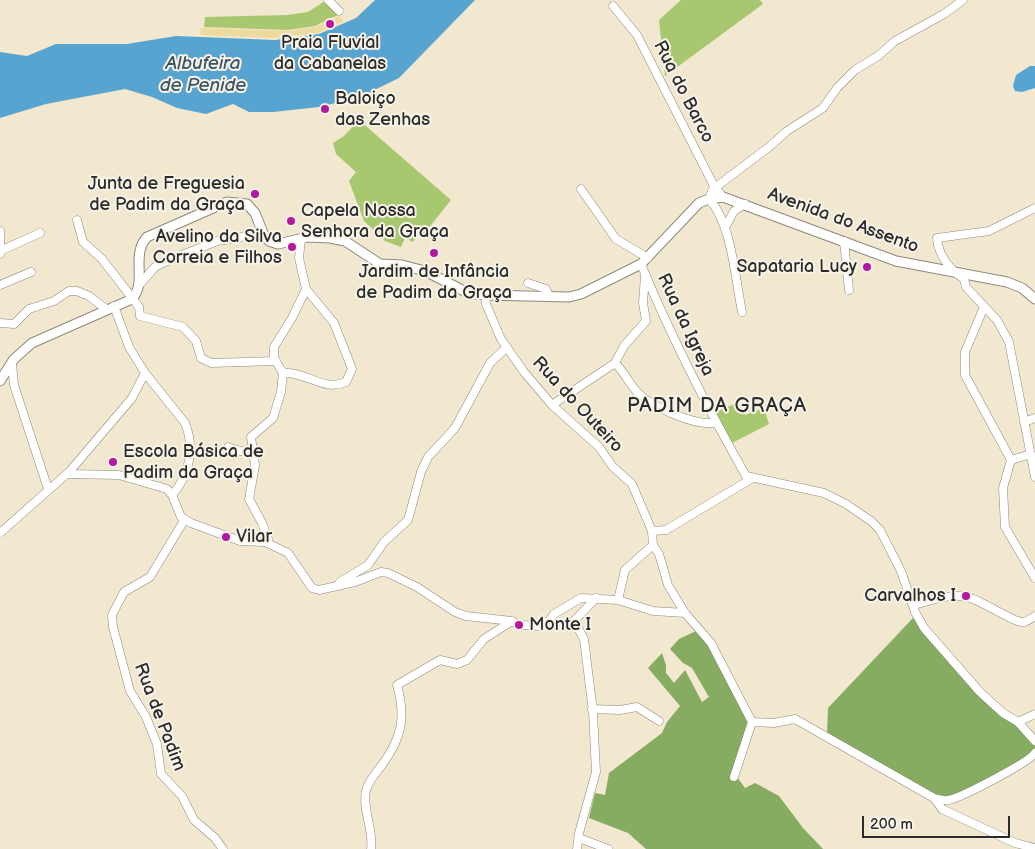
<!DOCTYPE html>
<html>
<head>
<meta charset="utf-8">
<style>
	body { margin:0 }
	#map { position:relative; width:1035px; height:849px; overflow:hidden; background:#f2e7cf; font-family:"Balsamiq Sans",sans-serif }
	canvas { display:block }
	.scale { position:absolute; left:862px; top:816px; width:148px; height:22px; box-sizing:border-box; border:2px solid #2b2b2b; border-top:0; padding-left:6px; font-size:15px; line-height:18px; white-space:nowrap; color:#2b2b2b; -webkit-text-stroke:4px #f7f3e8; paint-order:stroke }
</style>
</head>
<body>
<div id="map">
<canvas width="1035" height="849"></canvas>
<div class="scale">200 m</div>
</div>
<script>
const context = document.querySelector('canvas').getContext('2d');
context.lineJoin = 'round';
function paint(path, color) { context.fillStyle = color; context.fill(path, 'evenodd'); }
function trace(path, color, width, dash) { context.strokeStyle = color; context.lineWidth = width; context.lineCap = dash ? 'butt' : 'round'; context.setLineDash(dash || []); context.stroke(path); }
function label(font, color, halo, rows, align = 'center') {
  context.font = font + ' "Balsamiq Sans",sans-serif'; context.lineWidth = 4; context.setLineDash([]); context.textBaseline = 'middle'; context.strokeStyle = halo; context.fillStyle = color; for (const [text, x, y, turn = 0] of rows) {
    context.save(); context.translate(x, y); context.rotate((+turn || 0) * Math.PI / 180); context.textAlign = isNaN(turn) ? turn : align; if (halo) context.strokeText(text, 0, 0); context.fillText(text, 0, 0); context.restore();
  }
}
paint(new Path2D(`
	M681 0H760L763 4 665 76 659 20Z
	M325 1 338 15 315 26 288 30 204 27 205 17 287 15 308 12Z
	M359 120 451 200 423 235 419 232 413 242 405 238 401 247 385 241 364 221 349 181 356 172 336 154 333 143 344 136Z
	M739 402 745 415 764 408 769 424 732 443 716 412Z`), '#a8c870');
paint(new Path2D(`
	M913 618 997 712C1006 718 1013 726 1024 724L1035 734V753L947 801 827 735 828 708Z
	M696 631 707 643 750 722 737 777 745 788 755 783 779 796 803 828 823 849H646L628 833 589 818 595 793 605 795 609 773 662 733 667 722 680 706 648 668 662 653 666 665V673L674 683 685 670 702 702 709 697 692 668 683 663 670 649 679 639Z`), '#86ac62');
paint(new Path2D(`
	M339 16 344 21 318 33 275 38 200 35 201 28 288 31 315 27Z`), '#eeda9e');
paint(new Path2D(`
	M375 0H475L399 78 360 97 319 107 273 112H249L233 104 206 114 177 108 152 97 125 89 46 104 0 118V52L27 56 56 44H127L176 36 275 40 319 34 356 18Z
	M1030 66H1035V88L1022 92 1015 91 1013 86 1016 75Z`), '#58a4d1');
const minor = new Path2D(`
	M328 0 339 11
	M613 6 637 35 714 186 723 197
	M714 186 709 199C732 224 735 278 742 312
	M716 187 769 147 787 131 823 108 837 88 855 70 878 56 895 41 944 14 963 0
	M581 189 616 239 648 258
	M1035 208 989 231 937 238C938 255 950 270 964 279L966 287 997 320 1009 342 1035 477
	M77 220 83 242 102 259 139 307 140 316 183 327 196 341 201 358 211 363 276 361
	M725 228 734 211 745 204
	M0 231V254
	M844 241 849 290
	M0 251 40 233
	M641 264C671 337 707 407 746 476L824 493 846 504 871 521 880 530 901 571 915 612 924 628 980 692 1003 713 1018 722 1035 741
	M645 276 643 303 646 321 624 346 615 363C624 372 629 383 637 392 651 407 695 426 716 423
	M528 283 546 289 549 296
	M140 284 155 267 165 262 217 241 238 238 262 231
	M0 285 31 272
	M485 295 486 304 501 339 524 372 552 405 599 447 613 467 632 484 652 531 653 545 659 554 668 585 685 613 711 643 752 722 734 777
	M114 306 129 347 145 373 185 423C195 447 190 475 172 495
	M984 307 965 352V375L1011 460 1003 488 1005 527 1035 578
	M0 323 14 324 29 309 54 301 69 291H77L89 296 106 309
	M12 363 14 385 48 489
	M283 373C305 371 324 392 346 382L352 369 334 323 306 289
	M552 405 615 363
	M1024 422 1035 418
	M228 447 240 451 252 452
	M1011 460 1031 454
	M67 474 119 475 167 489 172 495 181 517 191 523 240 541 265 542 288 553 312 588 319 590 355 582 381 572 388 573 417 587 455 612 466 616 512 621 519 625 540 626 549 621 554 614 581 598 618 600 653 611 685 613
	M185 519 150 577 124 592 112 615 113 627 130 691 146 717 157 744 161 774 182 796 194 820 215 838 223 849
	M652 531 666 530 751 479
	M0 533 70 471 132 398 145 373
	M265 542 268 539 262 523 249 499 255 465 251 437 273 418 281 392 283 373 274 358V347L292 318 306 289 299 258 301 239
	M340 582 368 565 384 542 408 520 421 472 428 457 455 428 490 363 507 347
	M618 600 625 570 653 545
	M913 605C930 601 950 593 967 597 982 600 1015 624 1024 622 1028 621 1032 618 1035 616
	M592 709 620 710 637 707 659 721
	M752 722 774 723 795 719 934 798 942 809 1015 843 1035 848
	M1018 722 1035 714
	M934 798C938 799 945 801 949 800 962 797 1030 762 1035 753
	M579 838 608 849
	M371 849C374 830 362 810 366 791 368 781 376 773 382 765 402 738 406 717 397 685L440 660 457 664 467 660 484 639 512 621
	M577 849 579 833 596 772 593 712 584 639 574 621 596 598`);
const major = new Path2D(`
	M0 381 14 359 32 343 132 299C148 281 130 256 147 237L227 202 247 204 255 213 263 233 269 241 278 244 308 237 330 238 345 241 380 264 402 265 425 271 468 293 485 295 569 297 581 294 641 264 699 203 709 199 723 197 896 261 1007 282 1022 288 1035 299`);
trace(minor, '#8e897d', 9);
trace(major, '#8e897d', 11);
trace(minor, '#fff', 8);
trace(major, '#fff', 9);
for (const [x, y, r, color] of [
	[330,24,5,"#b5179e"],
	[325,109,5,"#b5179e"],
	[255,194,5,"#b5179e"],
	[291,221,5,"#b5179e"],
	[292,247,5,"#b5179e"],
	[434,253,5,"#b5179e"],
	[867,267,5,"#b5179e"],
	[113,462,5,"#b5179e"],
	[226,537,5,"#b5179e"],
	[966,596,5,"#b5179e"],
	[519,625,5,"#b5179e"]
]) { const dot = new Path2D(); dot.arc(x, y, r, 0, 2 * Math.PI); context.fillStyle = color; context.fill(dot); trace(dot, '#f7f3e8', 2); }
label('18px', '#2b2b2b', '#f7f3e8', [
	["Praia Fluvial",330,43,"center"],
	["da Cabanelas",330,64,"center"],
	["Baloiço",335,99],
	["das Zenhas",335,120],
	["Junta de Freguesia",245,184,"right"],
	["de Padim da Graça",245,205,"right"],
	["Capela Nossa",301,211],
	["Senhora da Graça",301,232],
	["Avelino da Silva",282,237,"right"],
	["Correia e Filhos",282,258,"right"],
	["Sapataria Lucy",857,267,"right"],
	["Jardim de Infância",434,272,"center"],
	["de Padim da Graça",434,293,"center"],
	["Escola Básica de",123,452],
	["Padim da Graça",123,473],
	["Vilar",236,537],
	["Carvalhos I",956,596,"right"],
	["Monte I",529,625]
], 'left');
label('18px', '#2b2b2b', '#f7f3e8', [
	["Rua do Barco",683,92,63],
	["Avenida do Assento",843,221,20],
	["Rua da Igreja",685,325,65],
	["Rua do Outeiro",577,405,47],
	["Rua de Padim",159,717,69]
]);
label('italic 19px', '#3b5565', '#f7f3e8', [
	["Albufeira",203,64],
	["de Penide",203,86]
]);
context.letterSpacing = '1px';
label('20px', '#2b2b2b', '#f7f3e8', [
	["PADIM DA GRAÇA",717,407]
]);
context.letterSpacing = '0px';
</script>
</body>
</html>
